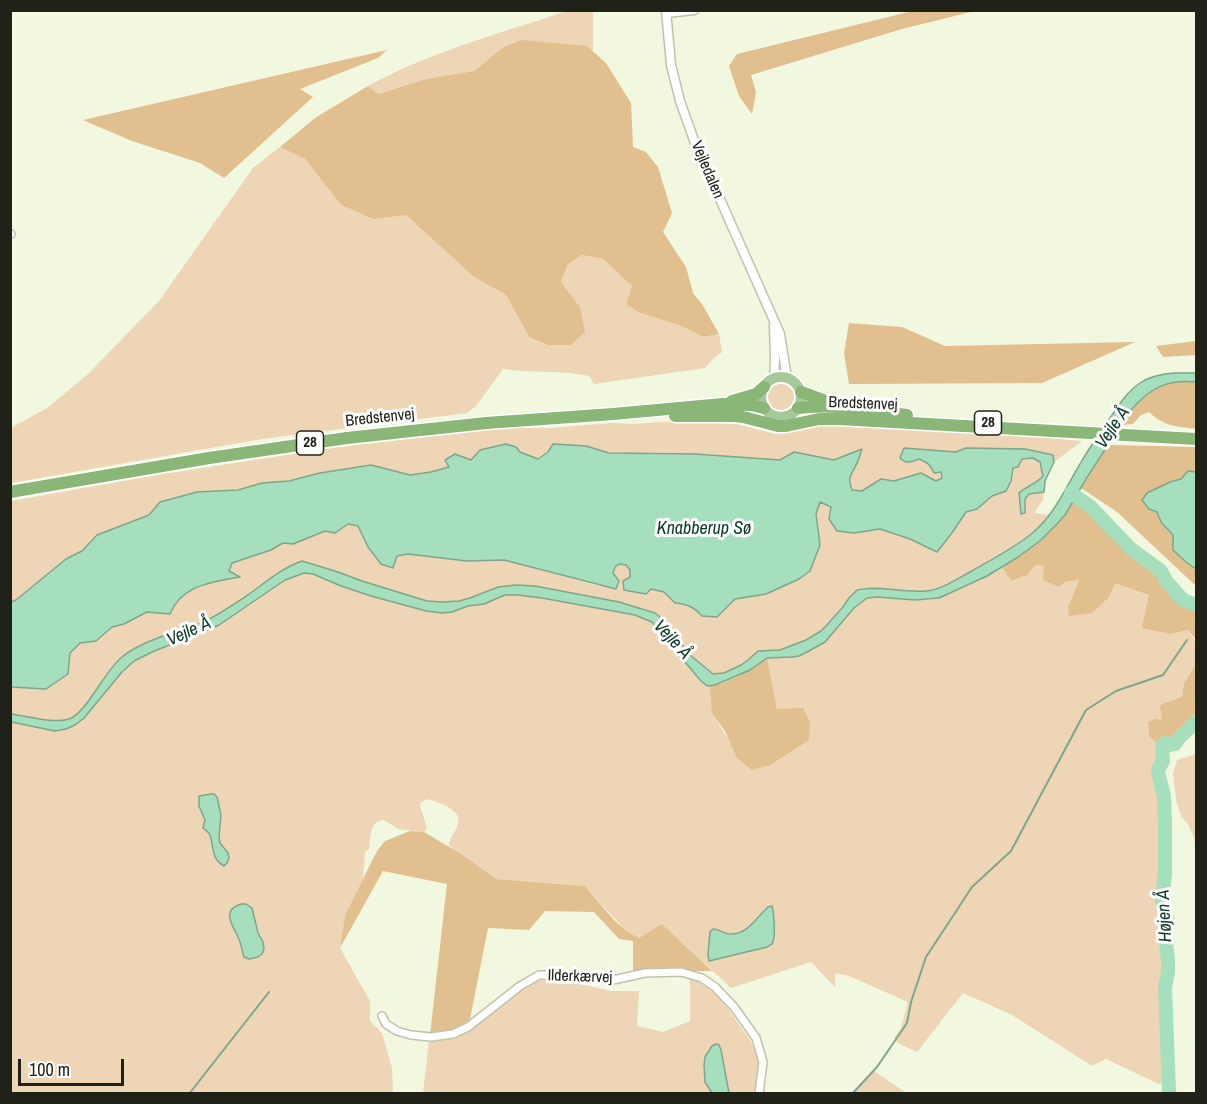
<!DOCTYPE html>
<html>
<head>
<meta charset="utf-8">
<style>
	body { margin:0 }
	#map { position:relative; width:1207px; height:1104px; overflow:hidden; background:#f2f7df; font-family:"Archivo Narrow",sans-serif }
	canvas { display:block }
	.frame { position:absolute; inset:0; border:12px solid #202219; pointer-events:none }
	.scale { position:absolute; left:18px; top:1059px; width:106px; height:27px; box-sizing:border-box; border:3px solid #202219; border-top:0; padding-left:8px; font-size:18px; line-height:21px; white-space:nowrap; color:#202219; -webkit-text-stroke:4px #fff; paint-order:stroke }
</style>
</head>
<body>
<div id="map">
<canvas width="1207" height="1104"></canvas>
<div class="frame"></div>
<div class="scale">100 m</div>
</div>
<script>
const context = document.querySelector('canvas').getContext('2d');
context.lineJoin = 'round';
function paint(path, color) { context.fillStyle = color; context.fill(path, 'evenodd'); }
function trace(path, color, width, dash) { context.strokeStyle = color; context.lineWidth = width; context.lineCap = dash ? 'butt' : 'round'; context.setLineDash(dash || []); context.stroke(path); }
function label(font, color, halo, rows, align = 'center') {
  context.font = font + ' "Archivo Narrow",sans-serif'; context.lineWidth = 6; context.setLineDash([]); context.textBaseline = 'middle'; context.strokeStyle = halo; context.fillStyle = color; for (const [text, x, y, turn = 0] of rows) {
    context.save(); context.translate(x, y); context.rotate((+turn || 0) * Math.PI / 180); context.textAlign = isNaN(turn) ? turn : align; if (halo) context.strokeText(text, 0, 0); context.fillText(text, 0, 0); context.restore();
  }
}
paint(new Path2D(`
	M567 11H593V52L586 46 502 48 474 71 426 79 377 94 368 86C430 52 501 33 567 11Z
	M280 147 305 159 341 205 373 219 405 214 474 277 506 295 529 337 546 345 571 344 580 307 561 282 568 264 582 255 603 259 632 286 626 304 638 312 684 327 703 337 719 334 722 352 714 358 705 368 594 384 589 376C560 370 532 373 503 369L476 406 467 413 262 439 11 483V428L47 408 88 374 159 301 253 168Z
	M766 397a15 15 0 1 1 30 0a15 15 0 1 1-30 0Z
	M676 421 736 424 775 434 794 431 821 423 950 429 1082 441 1054 462 1053 455 966 448 956 452 904 448 912 462 919 459C928 462 940 469 942 477L936 481 921 473 894 481 881 479 862 491 852 490C847 477 850 476 856 465 859 460 860 454 862 449L834 460 794 452 781 460 695 454 609 453 586 446 548 452 538 459 520 452 471 460 431 472 410 475 371 465 320 473 289 481 262 483 238 490 197 492 160 502 149 515 97 535 82 551 66 559 16 600 11 602V501L163 474 340 447 484 430 515 428H549L612 423 635 424Z
	M1033 458 1040 462 1043 476C1036 483 1027 486 1019 493L1025 512V499L1029 494 1044 492 1043 500 1034 513 1049 515C1027 542 996 558 966 574 954 580 941 589 927 591 904 594 881 585 857 590 843 601 835 619 821 631 810 640 793 647 779 650 770 651 760 652 752 657 748 659 745 663 741 665 733 669 724 673 715 675L712 714 731 743 777 709 767 658H779L825 642 854 608 867 598 877 597 895 599 930 600 939 598 960 589 1002 567 1011 581 1027 575 1036 565 1044 566 1065 582 1079 580 1068 607 1109 597 1115 582 1149 595 1171 634 1188 630 1196 643V664L1184 683 1182 697 1164 703 1163 720 1149 736 1159 746 1163 761 1159 768 1158 772 1164 796 1165 822V873L1162 901 1168 922 1166 942 1168 960V972L1165 988 1168 1082 1159 1084 1106 1059 1092 1066 1012 1015 963 993 917 1052 898 1043 894 1038 901 1028 908 1002 849 976 835 973V987L811 962 731 988 663 925 639 938 626 931 585 886 496 879 454 850 449 845C450 838 454 834 457 827 465 810 441 804 429 799L421 802 420 806 427 828 424 832 398 829 384 820C369 821 371 836 369 849L365 852 363 879 345 915 340 948 370 1001V1021L382 1033 392 1068 393 1093H11L10 687 46 689 70 653 80 643 96 641 112 627 124 624 147 611 170 614C182 585 211 582 238 577L229 571 232 563 271 550 283 543 293 544 325 531 335 533 348 524 358 526 369 547 393 568 397 556 408 554 467 561 504 560 599 586 613 573 615 567 619 564 626 565 630 570V578L651 589 664 592 675 603C687 604 694 607 702 616L717 617 735 598 767 594 818 549 820 545 816 514 820 502 831 507 854 533 879 529 910 539 937 552 952 533 966 511 977 509 992 496 1006 491 1011 481 1013 468 1022 459Z
	M1196 754V862L1194 838 1188 824 1181 816 1176 800 1173 773 1177 760Z
	M553 978 611 991H639L637 1026 663 1032 690 1021V979L702 983 716 992 750 1040 760 1062 755 1093H729L720 1047 712 1046 705 1057 704 1065 705 1082 712 1093 423 1094 429 1039 438 1040 457 1035 529 984 539 980Z
	M874 1071 906 1093H853Z`), '#edd5b5');
paint(new Path2D(`
	M913 11H975L902 29 751 75 756 92 752 114 739 96 729 66 737 54Z
	M521 40 587 46 606 63 631 103 633 147 646 152 658 167 672 213 663 232 686 267 693 293 702 304 719 334 703 337 684 327 638 312 626 304 632 286 603 259 582 255 568 264 561 282 580 307 585 332 571 345H547L529 337 506 295 474 277 406 215 373 219 341 205 305 159 280 147 315 118 368 86 378 94 426 79 474 71 502 48Z
	M387 50 378 58 300 89 313 97 224 178 200 163 132 141 83 120Z
	M849 323 902 327 945 346 1135 342 1042 383 849 384 844 353Z
	M1196 341V355L1163 357 1156 346Z
	M1178 381 1196 382V429C1176 426 1165 427 1149 412L1141 415 1133 424 1122 425C1137 400 1150 387 1178 381Z
	M1109 445 1196 447V586L1117 512 1081 488Z
	M1076 496 1128 549 1157 574 1177 600 1196 609V640L1188 630 1171 634 1142 628 1149 595 1115 583 1109 597 1092 613 1069 616 1068 607 1079 580 1065 582 1059 587 1043 580 1044 566 1036 565 1027 575 1011 581 1002 567C1035 547 1056 529 1076 496Z
	M767 658 777 709 803 708 810 722 809 740 770 765 752 770 737 758 725 731 712 714 710 686C731 683 750 669 767 658Z
	M1196 664V713L1171 737 1165 738 1159 746 1149 736 1148 722 1155 719 1162 720 1160 706 1164 703 1182 697 1184 683Z
	M410 831 424 832 461 854 496 879 585 886 614 920 626 931 639 938 662 924 712 971H633V941L619 939 594 912 545 911 529 930 488 928 470 1019 453 1032 430 1035 447 884 383 871 340 948 345 915 377 851 385 841Z`), '#e1bf8e');
const water = new Path2D(`
	M1174 373H1196V382C1167 379 1150 388 1131 410L1086 479 1065 515 1055 526 1041 540 1018 557 987 576 939 598 915 600 877 597 867 598 854 608 825 642 809 651 799 656 792 657 767 658 750 670 715 685 707 686 700 680 652 622 635 615 542 598 518 595H505L484 604 468 606 452 612 442 613 426 611 371 596 341 586 313 574 304 573 285 580 219 625 152 652 134 661 122 672 84 718 75 725 66 729 55 731 11 722V714C27 716 54 724 69 719 86 714 105 670 122 657 132 648 157 638 171 633 181 629 191 627 201 623 219 615 236 603 252 592 267 581 284 567 302 561L338 572 362 581 427 601 442 602 459 601 470 598 498 587 516 585 535 586 619 602 655 613 660 617 690 655 713 674 724 673 741 665 748 660 758 651 780 650 806 640 821 631 826 626 842 608 849 598 857 590C880 585 903 593 926 591 940 590 955 580 968 573 989 561 1011 550 1030 535 1054 516 1065 489 1080 464 1089 448 1100 433 1110 418 1118 406 1127 392 1140 383 1150 376 1162 374 1174 373Z
	M506 444 516 447 520 452 538 459 548 452 553 444 586 446 609 453 695 454 780 460 794 452 834 460 862 449C860 454 859 460 856 465 851 476 847 476 852 490L862 491 881 479 894 481 921 473 936 481 942 478 941 472 934 473C931 465 927 462 919 459 912 462 905 464 900 458L904 448 956 452 966 448 1025 449 1053 455 1054 462 1045 481 1044 492 1029 494 1025 499V513L1021 514 1019 493C1027 486 1036 484 1043 476L1040 462 1033 458 1022 459 1018 467 1013 468 1011 481 1006 491 992 496 977 509 966 512 952 533 937 552 910 539 880 529 854 533 837 531 829 519 831 507 820 502 816 514 820 545 810 571 799 579 766 594 735 599 717 617 702 616C694 607 687 604 675 603L664 592 651 589 646 594 624 590 623 581 630 577V570L626 565 619 564 615 567 613 573 619 581 616 589 504 560 467 561 408 554 397 556 393 568 381 564 368 547 358 526 348 524 335 533 325 531 293 544 283 543 271 550 232 563 229 571 240 577C212 582 182 585 170 614L147 612 124 624 112 627 96 641 80 643 70 653 68 674 46 689 11 687V602L16 600 66 559 82 551 97 535 149 515 160 502 197 492 238 490 262 483 289 481 320 473 371 465 410 475 431 472 449 467 445 460 455 454 471 460 480 450Z
	M1188 471 1196 472V569L1186 562 1173 550V535L1161 522 1157 512 1149 509 1142 500 1147 493 1170 482 1181 479Z
	M211 794H214L217 797 221 815 219 836 220 843 228 853 229 858 227 863 224 866C211 859 214 847 210 835 209 832 205 830 203 828L205 820 199 806V796Z
	M241 904H246L252 908 258 933 263 942 264 949 262 954 258 957 249 959 244 957C242 950 241 943 238 937 232 924 221 910 241 904Z
	M772 906C774 913 776 938 772 944 770 945 769 946 767 947L709 961 708 954 710 932 713 929C719 929 724 934 731 934 747 935 757 917 768 907Z
	M716 1044 719 1045 721 1050 729 1093H712L705 1082 704 1065 705 1057 712 1046Z`);
paint(water, '#a6dfbd');
trace(water, '#7ea68c', 1.5);
trace(new Path2D(`
	M189 1094 269 992
	M852 1094 877 1067 907 1023 911 1002 926 957 972 887 1011 851 1086 710 1116 691 1163 675 1187 640`), '#7ea68c', 2);
trace(new Path2D(`
	M1071 493 1091 507 1131 549 1161 571 1167 582 1183 600 1196 605
	M1168 1094 1169 1091 1165 988 1168 972V960L1166 942 1168 922 1162 901 1165 873V822L1164 796 1158 772 1159 768 1163 761 1162 746 1166 743 1169 745 1175 744 1180 737 1196 722`), '#a6dfbd', 14);
const minor = new Path2D(`
	M10 234H11
	M382 1016 386 1024 397 1031 411 1035 431 1037 453 1034 468 1027 520 986 539 975H556L613 980 645 973 681 972 702 978 715 987 734 1007 756 1038 763 1062 759 1094`);
const tertiary = new Path2D(`
	M666 10 671 65 680 101 695 143 780 334 787 378
	M667 13 694 10
	M774 325 775 360 774 379`);
const primary = new Path2D(`
	M761 397a20 20 0 1 1 40 0a20 20 0 1 1-40 0Z`);
const trunk = new Path2D(`
	M801 392 831 403
	M732 401 756 394 764 387
	M798 408C833 403 873 411 907 415
	M675 416H734L743 417 778 426H786L819 419H839L1196 439
	M10 492 209 458 347 438 486 423 613 414 723 404 751 405 764 408`);
trace(minor, '#bec3ac', 10);
trace(tertiary, '#bec3ac', 11);
trace(primary, '#fff', 14);
trace(trunk, '#fff', 15);
trace(minor, '#fff', 7);
trace(tertiary, '#fff', 8);
trace(primary, '#a7c89a', 10);
trace(trunk, '#8ab678', 12);
for (const [x, y, w] of [
	[988,423,27],
	[310,443,27]
]) { const box = new Path2D(); box.roundRect(x - w / 2, y - 12, w, 24, 4.5); context.fillStyle = '#fff'; context.fill(box); trace(box, '#202219', 1.5); }
label('bold 15px', '#202219', null, [
	["28",988,423],
	["28",310,443]
]);
label('16px', '#202219', '#fff', [
	["Vejledalen",707,170,67],
	["Bredstenvej",863,404,2],
	["Bredstenvej",380,418,-6],
	["Ilderkærvej",580,977,2]
]);
label('italic 18px', '#0a3823', '#fff', [
	["Vejle Å",1113,428,-56],
	["Knabberup Sø",704,529],
	["Vejle Å",189,632,-24],
	["Vejle Å",672,640,47],
	["Højen Å",1165,916,-93]
]);
</script>
</body>
</html>
